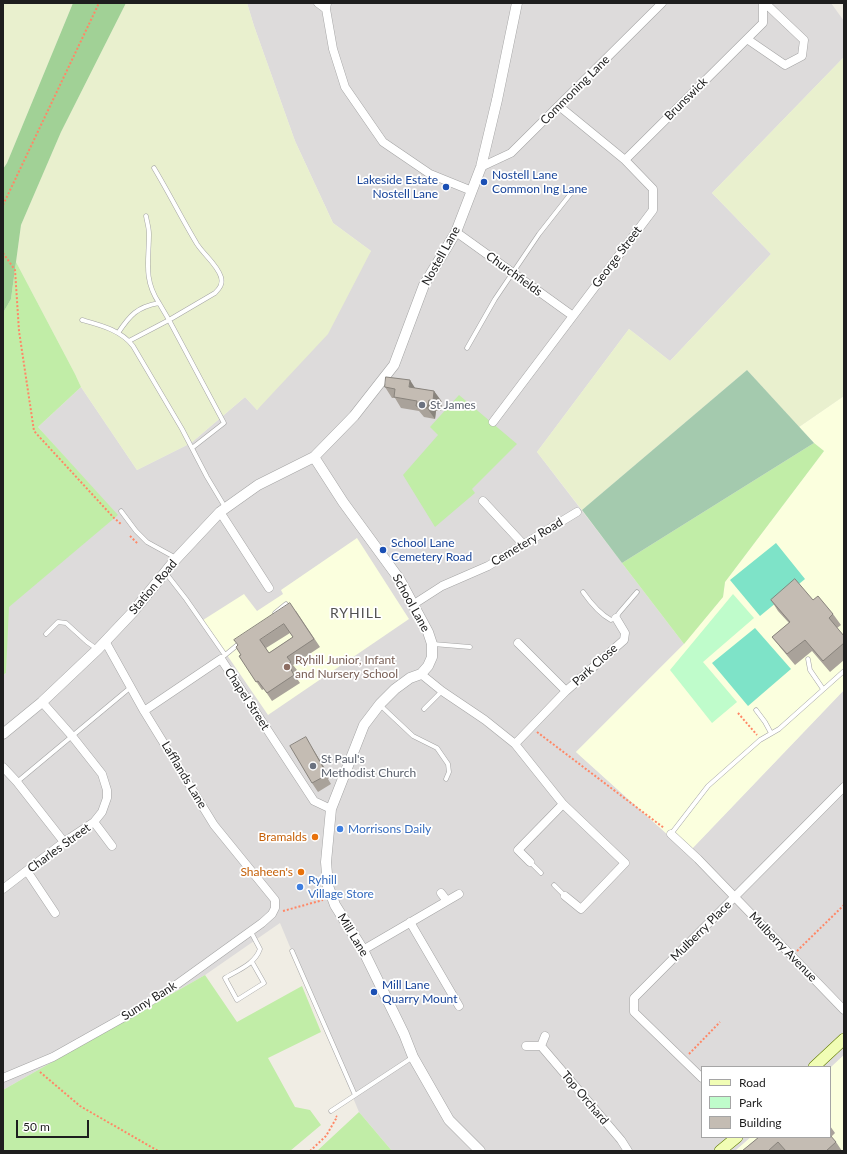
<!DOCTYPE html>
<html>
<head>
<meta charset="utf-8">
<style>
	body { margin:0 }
	#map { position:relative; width:847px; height:1154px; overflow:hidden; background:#f0ede4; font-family:Lato,sans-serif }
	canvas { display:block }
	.frame { position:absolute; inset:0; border:4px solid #1e1e1e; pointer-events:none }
	.legend { position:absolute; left:701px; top:1066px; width:130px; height:72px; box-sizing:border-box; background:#fff; border:1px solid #a5a5a5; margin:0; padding:5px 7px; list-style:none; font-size:12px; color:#1e1e1e }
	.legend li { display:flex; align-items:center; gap:8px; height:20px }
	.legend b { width:20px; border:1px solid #a5a5a5 }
	.scale { position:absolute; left:16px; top:1120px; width:73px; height:18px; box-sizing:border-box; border:2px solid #1e1e1e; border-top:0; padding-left:5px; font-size:12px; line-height:14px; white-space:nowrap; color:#1e1e1e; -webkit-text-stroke:3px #fff; paint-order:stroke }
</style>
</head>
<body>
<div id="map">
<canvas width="847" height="1154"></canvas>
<div class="frame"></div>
<ul class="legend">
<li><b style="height:5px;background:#f1fdb5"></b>Road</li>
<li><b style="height:11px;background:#bffccb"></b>Park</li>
<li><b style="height:11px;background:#c4bcb3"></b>Building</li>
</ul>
<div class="scale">50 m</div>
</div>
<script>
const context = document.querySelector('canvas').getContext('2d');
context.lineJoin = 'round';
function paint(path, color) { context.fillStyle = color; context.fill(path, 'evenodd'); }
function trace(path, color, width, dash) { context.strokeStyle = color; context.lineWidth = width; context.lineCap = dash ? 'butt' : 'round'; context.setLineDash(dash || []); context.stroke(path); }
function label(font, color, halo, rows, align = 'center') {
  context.font = font + ' Lato,sans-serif'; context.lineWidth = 3.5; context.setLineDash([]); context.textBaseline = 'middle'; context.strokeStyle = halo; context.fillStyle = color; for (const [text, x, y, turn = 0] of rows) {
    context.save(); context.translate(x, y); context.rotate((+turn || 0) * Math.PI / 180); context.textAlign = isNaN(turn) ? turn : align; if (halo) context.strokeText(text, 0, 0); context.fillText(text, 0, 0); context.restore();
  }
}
paint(new Path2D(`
	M247 3H831L844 21V57L712 193 771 254 670 361 629 329 537 452 684 644 576 752 688 853 844 690V1055L830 1068 702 1067V1137H751L735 1151H392L359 1112 280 923 205 975 3 1090V675L6 673 8 607 117 515 38 427 81 387 137 470 191 443 245 397 257 410 371 251 333 223 295 141 254 26Z`), '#dddbdb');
paint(new Path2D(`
	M844 396V690L688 853 576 752 684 644 723 597 725 582 824 451 814 443 799 427Z
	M357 538 409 619 268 715 203 620 244 594 257 611 283 594 281 590Z
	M844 1055V1151H735L751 1137H830V1068Z`), '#fbffde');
paint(new Path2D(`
	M3 3H73L7 163 3 169Z
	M126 3H247L254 26 295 141 333 223 371 251 328 334 257 410 245 397 191 443 137 470 81 387 75 374 16 262 21 225 61 132Z
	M844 57V396L799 427 747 370 582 510 537 452 629 329 670 361 771 254 712 193Z`), '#e9f0ce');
paint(new Path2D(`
	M16 262 75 374 81 387 38 427 118 515 9 607 6 673 3 675V313L11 299Z
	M459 395 517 444 472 489 475 493 435 527 403 475 438 435 430 427Z
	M814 443 824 451 725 582 723 597 684 644 622 563Z
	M205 975 237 1022 302 986 321 1032 268 1058 295 1107 310 1110 321 1125 290 1151H3V1090Z
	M359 1112 392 1151H317Z`), '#c1eda7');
paint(new Path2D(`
	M73 3H126L61 132 21 225 11 299 3 313V169L7 163Z`), '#a1d196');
paint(new Path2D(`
	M747 370 814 443 622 563 582 510Z`), '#a4caae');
paint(new Path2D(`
	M733 594 754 618 703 662 737 702 712 723 670 670Z`), '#bffccb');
paint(new Path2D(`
	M776 543 805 579 760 616 730 580Z
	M755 628 791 669 748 706 712 663Z`), '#7ee3c8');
const service = new Path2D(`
	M146 216C147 222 149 228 149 234 149 260 143 279 159 303
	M82 320C100 325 121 330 133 346L182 429 207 477 225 507
	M118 333C130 315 137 307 159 303L169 320 215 293C220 288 223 284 221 277 217 264 204 255 197 244 182 219 169 193 154 168
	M129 341 169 320 224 423 192 448
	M467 348 495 299 539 234 572 192
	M121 511 136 531 147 542 176 558
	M165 572 186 599 225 655
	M583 592C590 602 600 614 611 620L616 618 619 613 637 592
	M275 613 286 604
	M46 634 58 622 66 623 87 642 97 649
	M433 644 470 647
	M224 656 241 642
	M808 659 810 670 823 689
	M380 705 413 736 437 748 448 764 449 772 446 779
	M424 709 442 691
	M756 710 765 722 771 733
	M17 782 131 687
	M671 834 708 786 760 740 779 729 844 671
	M530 862 541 873
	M554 885 565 896
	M251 932 260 949C255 964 238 970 225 978L237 1000 264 983 252 962
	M292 951 355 1095
	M331 1111 413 1057`);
const minor = new Path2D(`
	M318 3 326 9
	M327 3 326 9 333 49 345 87 383 142 430 174 472 191
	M747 39 785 65 802 56 804 40 765 3
	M625 160 763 23V3
	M481 167 511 153 662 3
	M456 232 573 316
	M493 422 653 210V189L625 160 559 106
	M483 501 523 544
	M220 512 269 588
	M414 604 442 586 488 566 577 512
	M518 643 566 691
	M421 674 442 691 485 720 515 744 563 804 625 863 581 909 565 896
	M144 711 221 659 314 801 331 809
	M515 744 566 691 624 640 625 633 616 618
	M3 767 17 782 64 842
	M94 822 112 846
	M671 834 698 859 844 1010
	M530 862 518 850 563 804
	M27 871 55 913
	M3 889 64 842 94 822 102 812 107 798V790L102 774 72 736 42 702
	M441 893 447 901
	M410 922 459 1006
	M363 950 459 894
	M526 1046H541L545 1036
	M541 1046 621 1140 628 1151
	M3 1078 53 1057 135 1011 176 985 262 923 272 914 275 908V900L214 825 144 711 105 641
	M702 1078 634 1012V998L844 787`);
const tertiary = new Path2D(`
	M314 457 343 502 400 580 428 632 432 644V657L428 666 421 674 410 678 395 689 380 704 364 725 331 809 326 862 328 886 335 905 363 950 404 1034 413 1057 449 1120 480 1151
	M3 734 42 702 98 649 132 613 176 559 220 512 258 485 314 457 354 416 394 365 424 285 456 232 481 167 497 100 517 3`);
const secondary = new Path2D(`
	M814 1067 844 1039
	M720 1151 737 1137`);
trace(service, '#a5a5a5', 5);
trace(minor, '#a5a5a5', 9);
trace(tertiary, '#a5a5a5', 11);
trace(secondary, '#607b00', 12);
trace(new Path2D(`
	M3 205 99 3
	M3 253 15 270 19 331 34 431 114 518 121 524
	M130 536 138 544
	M738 713 757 735
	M537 732 664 828
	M283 911 323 900
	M797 951 844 905
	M689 1054 720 1022
	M40 1072 80 1106 158 1151
	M310 1151 326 1136 337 1117 336 1116`), '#ff8766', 2, [2, 2]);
trace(service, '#fff', 4);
trace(minor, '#fff', 8);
trace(tertiary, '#fff', 10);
trace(secondary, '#f1fdb5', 11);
paint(new Path2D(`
	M385 387 415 388 434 391 442 402 441 411H436L435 419 424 417 419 411 401 408 395 398H392Z
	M771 600H813L833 614 841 625 837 628 844 636V660L830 672 812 651 795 665 780 647 772 637 789 623 778 611Z
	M296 611 320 647 293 665 297 670 293 673 300 683 272 701 264 689 262 690 239 656ZM290 633 293 637 269 653 266 648Z
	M311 746 330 777 328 779 331 784 318 792 312 783Z
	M830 1126 835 1133 831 1137 836 1142 842 1151H784V1150L783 1151H742L759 1137H830Z`), '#a9a29a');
paint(new Path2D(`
	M410 380 417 391 409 387Z
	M434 391 442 402 441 411 433 401Z
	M429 400 436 411 435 419 427 408Z
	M306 737 311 746 330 777 324 769Z`), '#89847d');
const building = new Path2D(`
	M386 377 410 380 409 387 434 391 433 401 429 400 427 408 416 406 417 401 394 397 395 389 385 387Z
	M795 579 813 600 818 596 833 614 829 618 844 636V643L823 661 805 640 787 654 772 637 790 622 771 600Z
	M290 603 314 639 287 657 291 662 288 664 294 675 267 693 258 681 256 682 239 656 241 655 236 647 238 645 234 640ZM284 624 293 637 269 653 260 640Z
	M306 737 324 769 322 770 325 776 312 783 290 746Z
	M830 1135 836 1142 826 1151H786L778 1142 768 1151H742L759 1137H830Z`);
paint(building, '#c4bcb3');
trace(building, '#89847d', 1);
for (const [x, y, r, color] of [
	[484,182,4,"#1a4fb4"],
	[446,187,4,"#1a4fb4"],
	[422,405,4,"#6b7280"],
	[383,550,4,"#1a4fb4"],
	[287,667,4,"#8d6e63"],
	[313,766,4,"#6b7280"],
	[340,829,4,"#3f7fe0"],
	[315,837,4,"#e8710a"],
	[301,872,4,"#e8710a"],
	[300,887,4,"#3f7fe0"],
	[374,992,4,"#1a4fb4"]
]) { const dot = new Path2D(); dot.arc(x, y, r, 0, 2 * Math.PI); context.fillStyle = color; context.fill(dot); trace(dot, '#fff', 1.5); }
label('12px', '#1e1e1e', '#fff', [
	["Commoning Lane",575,90,-45],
	["Brunswick",686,99,-45],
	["Nostell Lane",441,256,-61],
	["George Street",617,257,-53],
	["Churchfields",514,274,36],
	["Cemetery Road",527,542,-31],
	["Station Road",153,587,-50],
	["School Lane",411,603,61],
	["Park Close",595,665,-42],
	["Chapel Street",247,699,57],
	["Lafflands Lane",184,775,59],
	["Charles Street",59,848,-36],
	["Mulberry Place",701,931,-45],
	["Mill Lane",353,935,59],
	["Mulberry Avenue",783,947,46],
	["Sunny Bank",149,1001,-32],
	["Top Orchard",585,1098,50]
]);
label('12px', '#164399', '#fff', [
	["Nostell Lane",492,175],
	["Common Ing Lane",492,189],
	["Lakeside Estate",438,180,"right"],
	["Nostell Lane",438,194,"right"],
	["School Lane",391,543],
	["Cemetery Road",391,557],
	["Mill Lane",382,985],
	["Quarry Mount",382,999]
], 'left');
label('12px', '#5b616d', '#fff', [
	["St James",430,405],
	["St Paul's",321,759],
	["Methodist Church",321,773]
], 'left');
label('12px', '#785e54', '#fff', [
	["Ryhill Junior, Infant",295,660],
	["and Nursery School",295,674]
], 'left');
label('12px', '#366cbe', '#fff', [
	["Morrisons Daily",348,829],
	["Ryhill",308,880],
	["Village Store",308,894]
], 'left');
label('12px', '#c56008', '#fff', [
	["Bramalds",307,837],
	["Shaheen's",293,872]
], 'right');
context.letterSpacing = '1px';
label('14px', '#515151', '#fff', [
	["RYHILL",356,613]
]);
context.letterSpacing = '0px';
</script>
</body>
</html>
